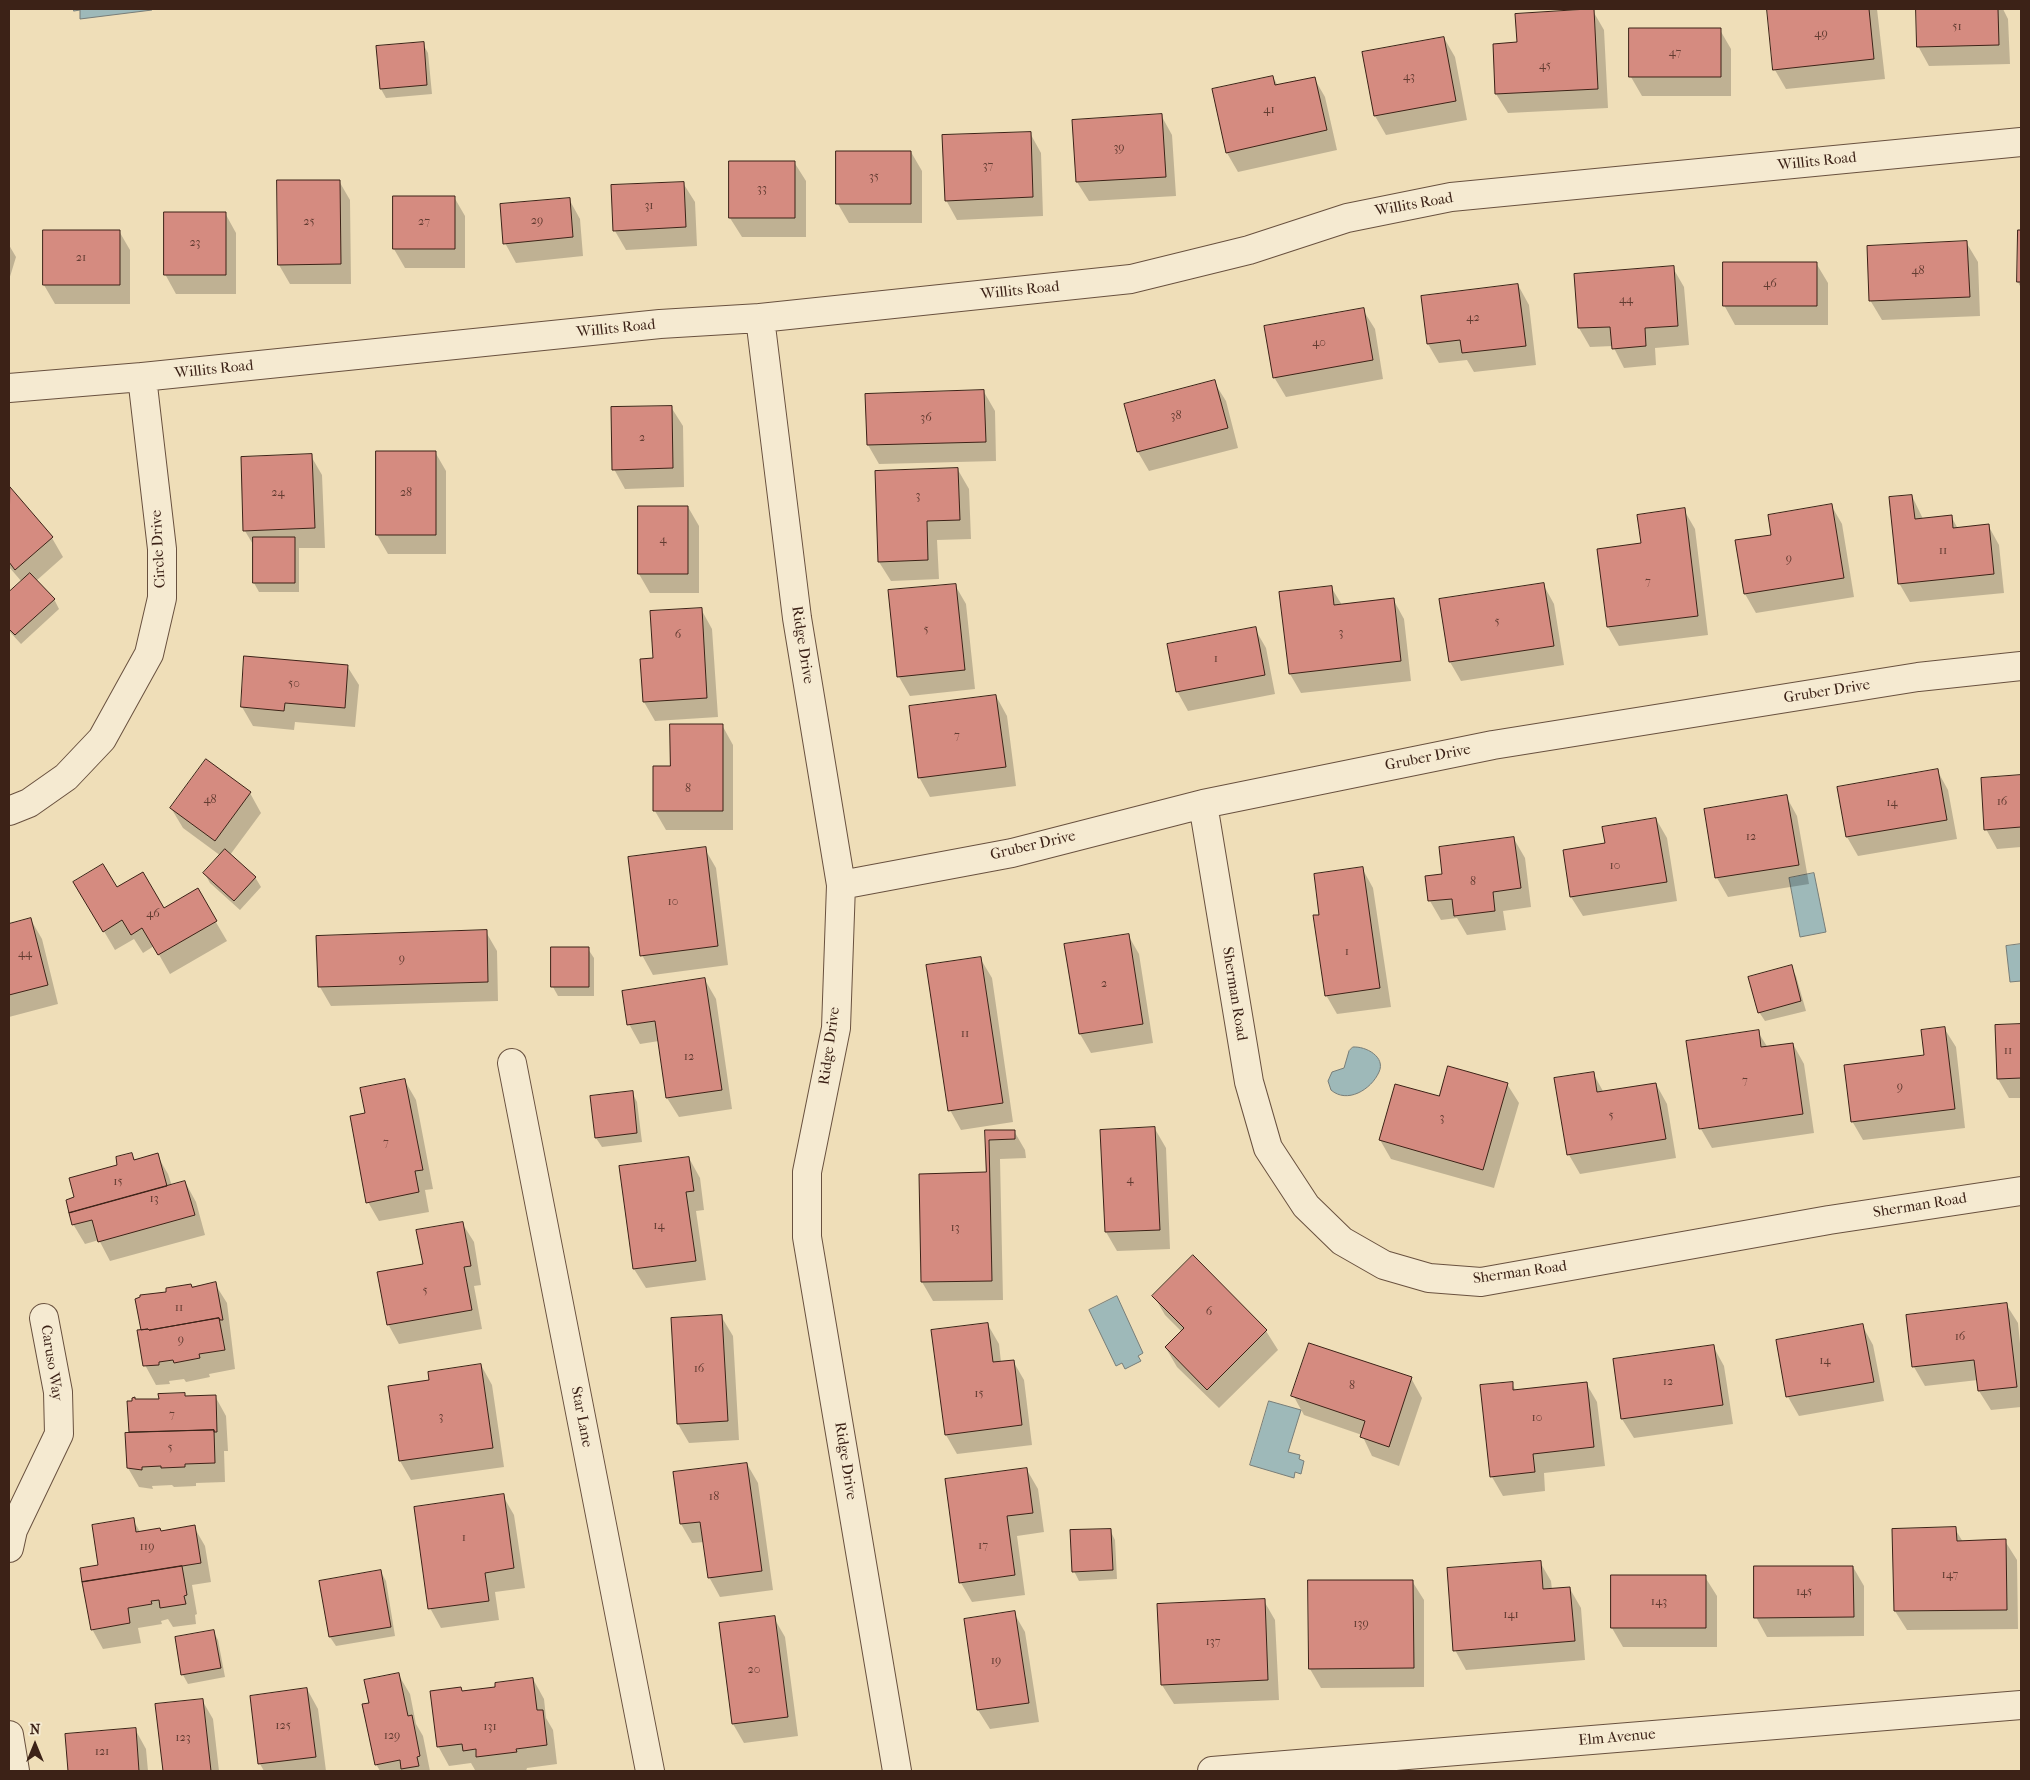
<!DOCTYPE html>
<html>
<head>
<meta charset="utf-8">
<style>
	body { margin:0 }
	#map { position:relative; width:2030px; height:1780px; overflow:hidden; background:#efdeb8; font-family:"IM FELL French Canon",serif }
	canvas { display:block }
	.frame { position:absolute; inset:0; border:10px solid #3c2217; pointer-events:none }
	.north { position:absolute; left:10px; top:1720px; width:50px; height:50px; -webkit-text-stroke:4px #f5ead1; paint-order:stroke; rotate:0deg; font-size:14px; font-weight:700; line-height:20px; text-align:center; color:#3c2217 }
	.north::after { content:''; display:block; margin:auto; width:18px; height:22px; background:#3c2217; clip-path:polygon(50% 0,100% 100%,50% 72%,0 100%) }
</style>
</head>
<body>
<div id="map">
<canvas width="2030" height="1780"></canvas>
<div class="frame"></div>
<div class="north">N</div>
</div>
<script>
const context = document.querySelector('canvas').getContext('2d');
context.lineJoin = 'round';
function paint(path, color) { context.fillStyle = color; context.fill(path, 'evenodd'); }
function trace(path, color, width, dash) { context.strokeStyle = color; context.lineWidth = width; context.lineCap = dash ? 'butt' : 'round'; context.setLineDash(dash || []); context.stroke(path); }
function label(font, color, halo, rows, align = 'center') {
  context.font = font + ' "IM FELL French Canon",serif'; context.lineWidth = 4.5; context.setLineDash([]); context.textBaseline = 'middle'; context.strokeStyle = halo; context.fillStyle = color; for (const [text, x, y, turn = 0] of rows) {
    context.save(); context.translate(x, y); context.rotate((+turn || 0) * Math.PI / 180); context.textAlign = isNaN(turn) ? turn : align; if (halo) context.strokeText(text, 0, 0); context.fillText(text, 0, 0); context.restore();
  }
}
const water = new Path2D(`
	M74 9H151L152 10 80 19V10L74 11Z
	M1814 873 1826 932 1800 937 1789 878Z
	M2021 944V981L2010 982 2006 946Z
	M1353 1047C1366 1046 1386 1057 1379 1072 1371 1090 1347 1104 1331 1090L1328 1081 1332 1072 1344 1068 1349 1051Z
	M1117 1296 1143 1353 1138 1356 1141 1361 1125 1369 1122 1363 1116 1366 1089 1310Z
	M1269 1401 1301 1410 1288 1452 1300 1455 1299 1459 1304 1461 1301 1474 1295 1472 1294 1478 1250 1465Z`);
paint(water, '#9eb9b9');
trace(water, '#777d78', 1);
paint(new Path2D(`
	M1768 9H1877L1885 79 1786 89 1775 70Z
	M1917 9H2003L2008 19 2010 64 1929 66 1918 46Z
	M1593 11 1604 30 1608 108 1508 113 1496 94 1518 44Z
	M1720 30 1731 49V96H1642L1631 77Z
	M1444 38 1455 57 1467 120 1386 135 1375 116 1364 53Z
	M423 44 428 53 432 94 386 98 381 89Z
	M1273 77 1278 86 1314 78 1325 97 1337 150 1238 172 1227 153Z
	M1161 115 1172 135 1176 196 1089 201 1077 182Z
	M1030 133 1041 153 1043 216 957 220 946 200Z
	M838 152H911L922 171V223H849L838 204Z
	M794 162 806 181V237H742L730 218Z
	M339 181 350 200 351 284H290L279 265Z
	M683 183 695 202 697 246 626 250 615 231Z
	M454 197 465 216V268H405L394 249Z
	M569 199 580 219 583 256 516 263 505 243Z
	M225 213 236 233V294H176L165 274Z
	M44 231H119L130 250V304H55L44 285Z
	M2019 231H2021V288L2018 282Z
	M1966 242 1978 262 1980 316 1882 320 1870 300Z
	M9 245 16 257 9 280Z
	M1816 263 1828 283V325H1735L1724 305Z
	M1673 268 1684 287 1689 345 1655 348 1656 365 1624 368 1613 346 1590 347 1579 328 1575 275Z
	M1518 285 1529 305 1536 365 1474 372 1467 360 1439 363 1428 344Z
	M1363 310 1375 329 1383 379 1286 397 1274 377Z
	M1214 382 1226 401 1238 448 1149 471 1138 452 1125 405Z
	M984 392 995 411 996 461 879 464 868 445Z
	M671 407 683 426 684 487 625 489 614 469Z
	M377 452H435L446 471V554H388L377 535Z
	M311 456 322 475 325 548H299V592H259L254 583V546L245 531Z
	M958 470 969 489 971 539 937 540 939 579 891 581 879 562Z
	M10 488 52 538 63 557 36 581 54 599 59 609 21 644 9 631V594L22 582 9 567Z
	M1912 496 1923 519 1951 516 1958 529 1988 525 1999 545 2004 593 1910 602 1899 583Z
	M1831 505 1842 524 1854 597 1756 613 1745 594 1772 536Z
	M688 507 699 526V593H650L639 574Z
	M1684 510 1695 529 1708 635 1619 646 1608 627 1643 544Z
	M1543 584 1554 604 1564 665 1461 681 1450 662Z
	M955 585 966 604 975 689 910 696 899 677Z
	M1331 587 1342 605 1393 599 1404 619 1411 681 1301 693 1290 674Z
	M701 609 712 629 718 717 655 721 644 702 654 659Z
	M1255 629 1266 648 1275 694 1188 711 1177 691Z
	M347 666 359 685 355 727 295 722 294 730 253 726 242 707Z
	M996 696 1007 716 1016 786 930 797 919 777Z
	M722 725 733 745V830H666L655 811V768H671Z
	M207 761 250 793 261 813 230 855 255 877 261 887 240 910 210 883 205 874 221 856 183 828 171 808Z
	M1937 770 1948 790 1957 839 1858 856 1847 837 1838 788Z
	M2021 776V847L1997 849 1986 829 1982 779Z
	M1786 796 1797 816 1809 884 1728 897 1717 878 1705 810Z
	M1656 819 1667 838 1677 901 1583 916 1571 897 1564 851 1606 844Z
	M1514 839 1525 858 1531 907 1503 911 1506 930 1467 935 1457 918 1441 920 1430 901 1443 875Z
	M705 849 716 868 728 965 653 975 642 955Z
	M1362 868 1373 888 1391 1007 1337 1014 1326 995 1321 916Z
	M75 882 117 889 164 909 197 890 227 941 170 974 154 946 143 953 134 939 115 950Z
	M31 920 42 939 58 1004 9 1017V925Z
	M486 932 497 951 498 1001 331 1006 320 987 318 937Z
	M1128 935 1139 954 1153 1043 1091 1053 1080 1034Z
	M588 949 594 958V996H558L553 987Z
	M980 958 992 978 1013 1122 961 1130 950 1110Z
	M1791 967 1796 976 1806 1011 1765 1021 1759 1012Z
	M705 980 716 999 732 1109 679 1117 667 1098 659 1041 640 1044 629 1024Z
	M2021 1025V1098H2009L1998 1079 1996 1026Z
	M1944 1028 1956 1047 1965 1128 1863 1140 1852 1121 1925 1056Z
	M1758 1032 1768 1048 1793 1044 1804 1064 1814 1133 1712 1148 1701 1129Z
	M1593 1073 1604 1093 1656 1084 1667 1104 1676 1158 1580 1174 1569 1155Z
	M405 1081 416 1100 433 1189 425 1190 429 1212 379 1221 368 1202 366 1114Z
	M1507 1084 1519 1103 1494 1188 1391 1159 1380 1140 1440 1098Z
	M632 1092 637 1102 642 1142 602 1147 596 1138Z
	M1155 1129 1166 1148 1170 1249 1117 1251 1106 1232Z
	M1014 1131 1025 1150 1026 1158 1000 1159 1003 1300 933 1301 922 1282 988 1173 987 1132Z
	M131 1154 135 1160 157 1155 168 1174 172 1186 185 1182 196 1202 205 1235 110 1261 99 1240 85 1244 73 1224 76 1198Z
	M689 1158 700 1178 704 1210 696 1211 706 1280 646 1288 634 1269Z
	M462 1223 474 1242 481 1285 474 1286 482 1329 399 1344 388 1324Z
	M215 1284 227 1303 235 1369 209 1374 210 1377 186 1382 184 1379 169 1381 170 1384 156 1385 145 1365 142 1331 167 1293V1289Z
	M1154 1296 1266 1331 1278 1350 1219 1408 1177 1367 1166 1348 1182 1332 1165 1315Z
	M2006 1304 2018 1323 2021 1354V1407L1991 1410 1979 1391 1978 1380 1925 1386 1914 1367Z
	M721 1316 733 1336 739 1440 689 1443 678 1424Z
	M988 1325 999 1344 1001 1362 1013 1361 1024 1380 1032 1445 957 1454 946 1435 932 1331Z
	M1862 1325 1873 1345 1884 1401 1799 1416 1788 1397 1777 1341Z
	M1713 1346 1724 1366 1733 1424 1634 1438 1622 1419Z
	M481 1365 492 1385 504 1467 411 1480 400 1461 389 1387 431 1381Z
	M1411 1378 1422 1398 1399 1466 1372 1456 1362 1435 1304 1415 1293 1395Z
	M1586 1383 1597 1402 1605 1466 1544 1473 1545 1491 1503 1496 1492 1477 1482 1387 1512 1384 1516 1391Z
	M160 1396H215L226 1416 228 1451H224L225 1482 196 1483V1486L174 1487 172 1485 152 1486 153 1489 139 1487 128 1468 130 1433 128 1402 160 1400Z
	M747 1464 758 1483 773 1590 720 1597 709 1577 704 1542 692 1543 681 1524Z
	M1027 1470 1038 1489 1044 1532 1017 1536 1025 1595 972 1602 961 1583Z
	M503 1496 514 1515 525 1588 495 1592 499 1620 441 1628 430 1608Z
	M133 1520 140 1532H161L194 1527 205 1546 211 1582 192 1585 197 1614 195 1615 196 1624 173 1627 168 1619 161 1621 162 1624 138 1628 141 1643 103 1649 92 1629 100 1566Z
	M1955 1529 1963 1542 2005 1541 2017 1560 2018 1629 1907 1630 1895 1611 1893 1530Z
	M1110 1530 1115 1540 1117 1579 1079 1581 1074 1571Z
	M1540 1562 1551 1581 1552 1590 1570 1589 1581 1608 1585 1660 1466 1670 1455 1650Z
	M1853 1567 1864 1586V1636L1767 1637 1756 1617Z
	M381 1572 386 1581 395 1636 336 1646 330 1637 321 1582Z
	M1705 1577 1717 1596V1647H1623L1612 1628Z
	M1412 1581 1424 1600V1687L1321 1688 1310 1669Z
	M1264 1601 1275 1620 1279 1700 1174 1704 1162 1685 1159 1606Z
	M1014 1613 1025 1632 1039 1722 990 1729 978 1710Z
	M774 1618 785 1637 798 1736 744 1743 733 1724Z
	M213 1631 218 1640 225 1677 188 1684 183 1675 176 1638Z
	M398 1674 410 1694 416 1724 423 1736 430 1771H380L376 1764 370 1704Z
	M533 1679 544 1699 546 1718 553 1730 557 1764 527 1768 526 1771 475 1770 471 1763 449 1766 438 1746 460 1688 462 1692 497 1688Z
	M307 1689 318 1709 326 1771H264L260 1764Z
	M202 1700 213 1719 219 1771H164L157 1705Z
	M135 1729 146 1749 148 1771H69L66 1735Z`), '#0003');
const building = new Path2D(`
	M1594 9 1598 89 1495 94 1493 44 1517 42 1515 14Z
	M1767 9H1869L1874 59 1773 70Z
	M1916 9H1998L1999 45 1917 47Z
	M1629 28H1721V77H1629Z
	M1444 37 1456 101 1374 116 1362 52Z
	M424 42 427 85 380 89 376 46Z
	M1273 76 1275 85 1315 77 1327 130 1226 153 1212 89Z
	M1162 114 1166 177 1076 182 1072 120Z
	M1031 132 1033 197 945 201 942 135Z
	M836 151H911V204H836Z
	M729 161H795V218H729Z
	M277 180H340L341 264 278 265Z
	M684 182 686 227 613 231 611 185Z
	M393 196H455V249H393Z
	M570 198 573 237 503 244 500 204Z
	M164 212H226V275H164Z
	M43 230H120V285H43Z
	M2018 230H2021V282H2017Z
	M1967 241 1970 297 1869 301 1867 246Z
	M1723 262H1817V306H1723Z
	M1674 266 1678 326 1645 328 1646 346 1612 349 1610 327 1578 328 1574 274Z
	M1518 284 1526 346 1462 353 1460 340 1427 344 1421 296Z
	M1364 308 1373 360 1273 378 1264 326Z
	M1215 380 1228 428 1137 452 1124 404Z
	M984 390 986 442 867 445 865 394Z
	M672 406 673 468 612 470 611 407Z
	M376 451H436V535H376Z
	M312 454 315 528 243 531 241 457Z
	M958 468 960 520 927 521 928 560 878 562 875 471Z
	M10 487 53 537 15 570 9 562Z
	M1912 495 1915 519 1952 515 1953 528 1989 524 1994 574 1898 584 1889 497Z
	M1832 504 1844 578 1744 594 1735 540 1771 535 1768 515Z
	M638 506H688V574H638Z
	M1685 508 1698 616 1607 627 1597 549 1641 543 1637 515Z
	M253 537H295V583H253Z
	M30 573 55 599 15 635 9 629V592Z
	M1544 583 1554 646 1449 662 1439 599Z
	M956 584 965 670 897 677 888 590Z
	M1332 586 1334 605 1394 598 1401 661 1289 674 1279 592Z
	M702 608 707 698 643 702 640 659 653 658 650 611Z
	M1256 627 1265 675 1176 692 1167 644Z
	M244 656 348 665 345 708 285 703 284 711 241 707Z
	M996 695 1006 767 918 778 909 706Z
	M670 724H723V811H653V766H670Z
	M206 759 251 792 215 841 170 808Z
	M1938 769 1947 820 1846 837 1837 787Z
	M2021 775V827L1984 830 1981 778Z
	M1787 795 1799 865 1715 878 1704 809Z
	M1656 818 1667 882 1570 897 1563 850 1605 843 1602 827Z
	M1514 837 1521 888 1493 892 1495 911 1454 916 1452 899 1428 901 1425 876 1442 874 1439 847Z
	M706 847 718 946 640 956 628 857Z
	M225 849 256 877 234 901 203 873Z
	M103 864 117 887 143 872 164 908 198 888 217 921 158 955 142 928 131 935 122 920 103 932 73 882Z
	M1363 867 1380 988 1325 996 1313 915H1319L1314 874Z
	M31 918 48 985 9 995V924Z
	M487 930 488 982 318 987 316 936Z
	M1129 934 1143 1024 1079 1034 1064 944Z
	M551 947H589V987H551Z
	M981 957 1003 1103 948 1111 926 965Z
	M1792 965 1801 1001 1758 1013 1748 977Z
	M705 978 722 1090 666 1098 655 1021 627 1025 622 991Z
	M2021 1024V1078L1997 1079 1995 1025Z
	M1945 1027 1955 1109 1851 1122 1844 1065 1924 1055 1921 1030Z
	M1759 1030 1761 1047 1793 1043 1803 1114 1699 1129 1686 1041Z
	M1448 1066 1508 1083 1483 1170 1379 1140 1395 1084 1439 1096Z
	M1594 1072 1597 1092 1656 1083 1666 1139 1567 1155 1554 1078Z
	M405 1079 423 1170 415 1171 419 1192 366 1203 350 1116 365 1113 360 1088Z
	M633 1091 637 1133 595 1138 590 1096Z
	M1155 1127 1160 1230 1105 1232 1100 1130Z
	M985 1130H1015V1139L989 1140 992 1281 921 1282 919 1174 986 1172Z
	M132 1153 134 1160 158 1153 167 1186 69 1213 66 1200 74 1197 69 1178 117 1165 116 1157Z
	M689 1157 694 1191 686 1192 696 1261 633 1269 619 1166Z
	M185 1181 195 1215 98 1242 92 1220 72 1225 69 1213Z
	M463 1222 471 1266 464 1267 472 1310 387 1325 377 1272 423 1264 416 1230Z
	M1193 1255 1267 1330 1207 1390 1165 1347 1184 1328 1152 1296Z
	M216 1282 223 1320H220L219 1318 149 1330 148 1329 141 1330 135 1299 140 1297V1295L166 1292V1288L191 1284 192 1287Z
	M2007 1303 2017 1387 1978 1391 1974 1360 1912 1367 1906 1315Z
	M722 1315 728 1421 677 1424 671 1318Z
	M219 1318 225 1350 199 1354 200 1358 174 1363 173 1360 159 1362V1365L143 1366 137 1330 148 1329 149 1330Z
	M988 1323 993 1362 1014 1360 1022 1425 945 1435 931 1330Z
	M1863 1324 1874 1382 1786 1397 1776 1340Z
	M1309 1343 1412 1377 1389 1447 1360 1437 1365 1421 1291 1396Z
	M1714 1345 1723 1405 1621 1419 1613 1359Z
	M481 1364 493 1448 399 1461 388 1386 429 1380 428 1372Z
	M1513 1382V1390L1587 1382 1594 1447 1533 1454 1535 1472 1490 1477 1480 1385Z
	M185 1393V1396L216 1395 217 1432H214V1430L129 1432 127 1401H132V1398L135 1397V1399H159L158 1394Z
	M214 1430 215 1463 185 1464V1467L161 1468V1466L142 1467V1470L127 1468 125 1433Z
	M747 1463 762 1571 708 1578 700 1522 680 1524 673 1472Z
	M1027 1468 1033 1513 1007 1516 1015 1575 959 1583 945 1479Z
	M504 1494 514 1568 485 1573 489 1601 428 1609 414 1507Z
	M134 1518 136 1532 160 1528 161 1531 195 1525 201 1563 82 1582 80 1568 98 1565 92 1525Z
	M1956 1527 1957 1541 2006 1539 2007 1610 1894 1611 1892 1529Z
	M1111 1529 1113 1570 1072 1572 1070 1530Z
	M1541 1561 1543 1589 1570 1587 1575 1641 1453 1651 1447 1568Z
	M182 1566 187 1595 184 1596 186 1604 160 1608 159 1600 151 1601 152 1604 128 1608 130 1623 91 1630 82 1582Z
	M1754 1566H1853L1854 1617 1754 1618Z
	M381 1570 391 1627 329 1637 319 1581Z
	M1611 1575H1706V1628H1611Z
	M1308 1580H1413L1414 1668 1309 1669Z
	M1265 1599 1268 1680 1161 1685 1157 1604Z
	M1015 1611 1029 1703 977 1710 964 1619Z
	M775 1616 788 1717 732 1724 719 1623Z
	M214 1630 221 1668 181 1675 175 1637Z
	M399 1673 408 1716 412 1715 420 1756 417 1757 419 1766 401 1769 400 1760 375 1765 362 1704 369 1703 364 1680Z
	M533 1678 537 1710H543L547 1745 516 1749 517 1752 476 1757V1749L463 1751 462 1744 437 1747 430 1691 461 1687 462 1691 495 1687V1683Z
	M307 1688 316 1757 258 1764 250 1696Z
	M203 1699 211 1771H163L155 1704Z
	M136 1728 139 1771H68L65 1734Z`);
paint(building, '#d58b80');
trace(building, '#3c2217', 1);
const minor = new Path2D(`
	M760 318 797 618 841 885 836 1028 807 1172V1237L897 1771
	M9 388 142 377 660 324 760 318 1131 279 1249 250 1347 218 1451 197 2021 142
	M1203 804 1249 1082 1268 1148 1306 1206 1342 1241 1384 1265 1429 1278 1481 1282 1829 1220 2021 1191
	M9 811 29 803 66 777 102 739 149 654 162 598V549L142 377
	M841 885 1012 853 1203 804 1493 745 1918 677 2021 666
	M512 1063 650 1771
	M9 1548 13 1530 59 1434 58 1392 44 1318
	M9 1735 15 1771
	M1212 1771 2021 1705`);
trace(minor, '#69513f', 30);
trace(minor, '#f5ead1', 28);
label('12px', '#623c31', null, [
	["51",1957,27],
	["49",1821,34],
	["47",1675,53],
	["45",1545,66],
	["43",1409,77],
	["41",1269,110],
	["39",1119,148],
	["37",988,166],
	["35",874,177],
	["33",762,189],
	["31",649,206],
	["29",537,221],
	["25",309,222],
	["27",424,222],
	["23",195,243],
	["21",81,258],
	["48",1918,271],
	["46",1770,284],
	["44",1626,300],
	["42",1473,318],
	["40",1319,343],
	["38",1176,416],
	["36",926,418],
	["2",642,438],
	["24",278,493],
	["28",406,493],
	["3",918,496],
	["4",663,540],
	["11",1943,551],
	["9",1789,559],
	["7",1648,582],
	["5",1497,622],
	["5",926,630],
	["3",1341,633],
	["6",678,635],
	["1",1216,659],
	["50",294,684],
	["7",957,736],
	["8",688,789],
	["48",210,800],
	["16",2002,802],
	["14",1892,803],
	["12",1751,837],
	["10",1615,866],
	["8",1473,882],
	["10",673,902],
	["46",153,914],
	["1",1347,952],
	["44",25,954],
	["9",402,959],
	["2",1104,984],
	["11",965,1034],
	["11",2008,1051],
	["12",689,1057],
	["7",1745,1081],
	["9",1900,1087],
	["5",1611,1116],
	["3",1442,1118],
	["7",386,1143],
	["4",1130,1180],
	["15",118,1182],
	["13",154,1199],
	["14",659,1226],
	["13",955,1228],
	["5",425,1291],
	["11",179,1308],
	["6",1209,1312],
	["16",1960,1337],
	["9",181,1340],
	["14",1825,1361],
	["16",699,1369],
	["12",1668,1382],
	["8",1352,1386],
	["15",979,1394],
	["7",172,1415],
	["3",441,1417],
	["10",1537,1418],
	["5",170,1448],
	["18",714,1497],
	["1",464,1538],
	["17",983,1546],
	["119",147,1547],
	["147",1950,1575],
	["145",1804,1592],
	["143",1659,1602],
	["141",1511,1615],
	["139",1361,1624],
	["137",1213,1642],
	["19",996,1661],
	["20",754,1670],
	["125",283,1726],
	["131",490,1727],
	["129",392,1736],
	["123",183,1738],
	["121",102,1752]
]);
label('15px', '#3c2217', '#f5ead1', [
	["Willits Road",1817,162,-6],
	["Willits Road",1414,205,-10],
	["Willits Road",1020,291,-6],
	["Willits Road",616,329,-6],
	["Willits Road",214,370,-6],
	["Circle Drive",159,549,-93],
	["Ridge Drive",802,645,81],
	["Gruber Drive",1827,692,-9],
	["Gruber Drive",1428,758,-11],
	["Gruber Drive",1033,846,-13],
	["Sherman Road",1234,994,81],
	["Ridge Drive",830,1046,-82],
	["Sherman Road",1920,1206,-9],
	["Sherman Road",1520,1273,-8],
	["Caruso Way",51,1363,81],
	["Star Lane",581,1417,79],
	["Ridge Drive",845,1461,81],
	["Elm Avenue",1617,1738,-5]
]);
</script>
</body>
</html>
